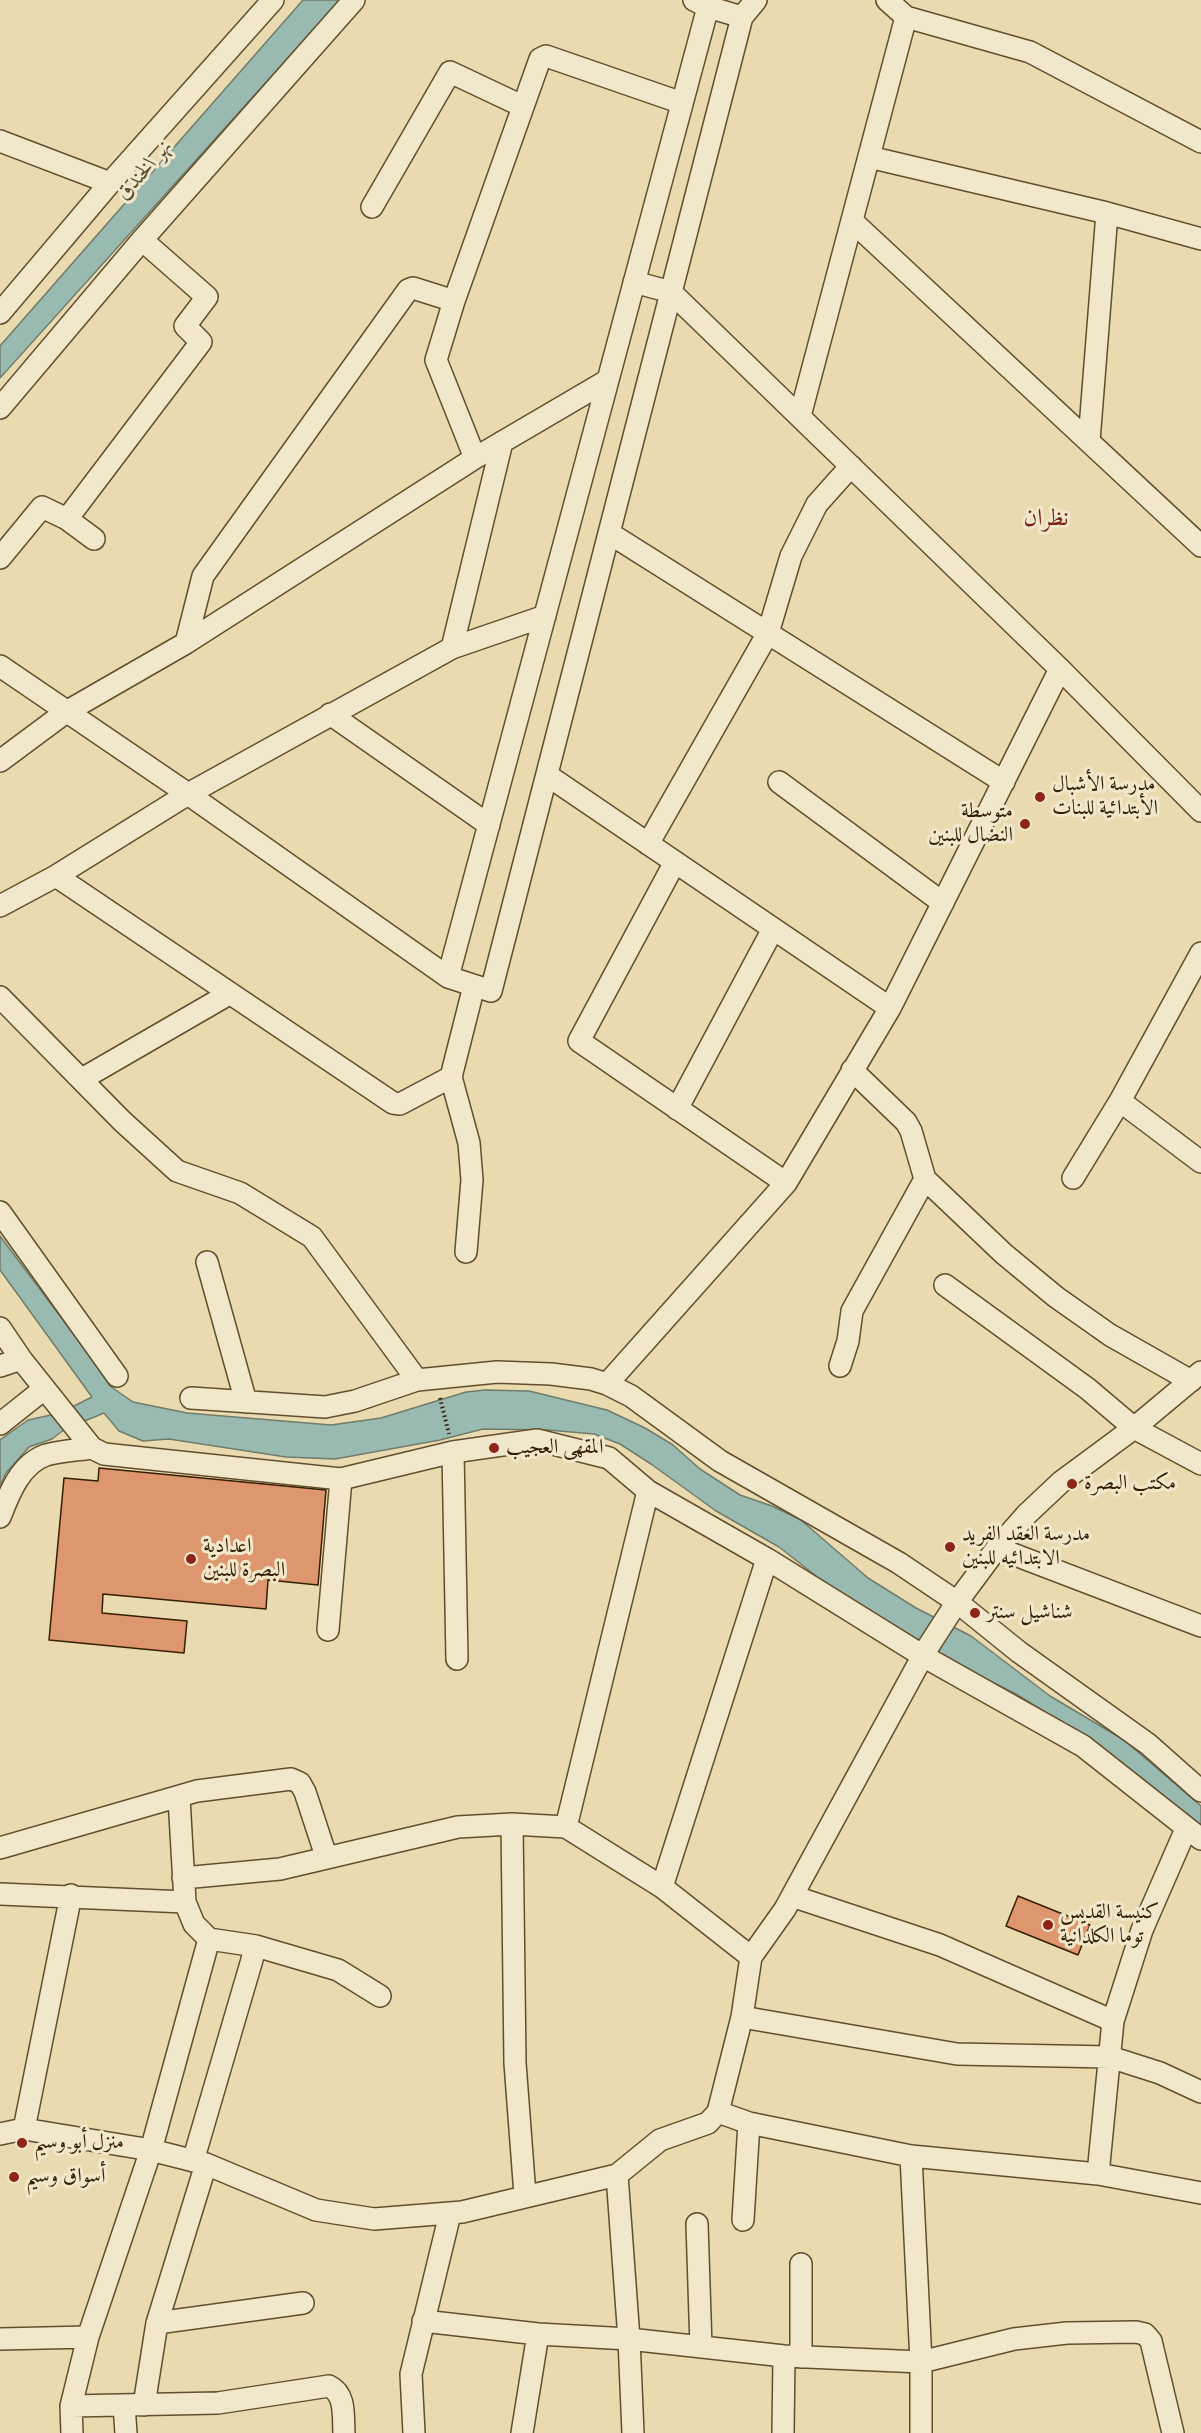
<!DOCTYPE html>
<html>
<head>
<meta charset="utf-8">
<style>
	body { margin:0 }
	canvas { display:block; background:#eadaaf }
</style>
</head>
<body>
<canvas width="1201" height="2433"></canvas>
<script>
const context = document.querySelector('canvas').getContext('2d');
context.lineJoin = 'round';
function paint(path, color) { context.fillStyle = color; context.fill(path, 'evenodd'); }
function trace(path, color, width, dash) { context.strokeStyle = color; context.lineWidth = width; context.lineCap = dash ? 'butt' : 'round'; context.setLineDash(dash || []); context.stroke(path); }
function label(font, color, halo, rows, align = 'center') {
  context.font = font + ' "Gentium Book Plus",Amiri,serif'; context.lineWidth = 6; context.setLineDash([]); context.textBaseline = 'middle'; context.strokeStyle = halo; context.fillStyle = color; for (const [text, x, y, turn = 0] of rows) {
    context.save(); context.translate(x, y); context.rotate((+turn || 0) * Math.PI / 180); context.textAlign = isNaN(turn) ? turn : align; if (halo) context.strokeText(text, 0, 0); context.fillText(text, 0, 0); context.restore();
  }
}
const water = new Path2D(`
	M303 0H340L0 378V346Z
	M0 1236 96 1364 110 1386 133 1402 187 1413 331 1425 381 1418 466 1392 485 1390 529 1391 607 1410 645 1428 673 1445 700 1469 740 1495 772 1506 801 1520 868 1578 916 1608 971 1636 1050 1696 1124 1740 1201 1806V1826L1077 1732 1016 1694 986 1679 877 1617 829 1586 779 1547 716 1511 651 1464 620 1444 594 1434 548 1430 483 1429 440 1440 335 1459 286 1457 169 1439 143 1441 119 1431 104 1413 65 1429 52 1439 29 1447 6 1473 0 1486V1440L28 1420 60 1413 92 1397 0 1270Z`);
paint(water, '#99bab1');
trace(water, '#717c6a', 1.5);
const building = new Path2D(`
	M99 1468 326 1490 318 1585 268 1580 266 1609 103 1594 102 1613 187 1621 184 1653 49 1640 64 1478 98 1481Z
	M1018 1896 1090 1925 1078 1955 1006 1926Z`);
paint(building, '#dd966e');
trace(building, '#361f00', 1.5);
const minor = new Path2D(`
	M694 0 708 7 742 17
	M887 0 906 17 1030 52 1201 142
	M0 141 110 183
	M869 157 1107 213 1201 239
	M372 207 450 72 522 106
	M852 221 1201 546
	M634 282 671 292 1060 669 1201 811
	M0 313 110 183 273 0
	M0 408 142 240 354 0
	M800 416 906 17
	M1089 441 1107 213
	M475 458 436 360 454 301 540 59 546 56 682 103
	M67 519 201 342 185 326 207 297 142 240
	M609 533 1004 782
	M0 558 42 507 67 519 94 539
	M186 643 203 576 408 290 413 288 454 301
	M452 648 502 442
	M0 666 188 794 448 977 491 991 742 17 756 0
	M330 714 489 825
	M0 761 66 712 186 643 475 458 608 380
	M547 775 890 1008
	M779 782 943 903
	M648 844 768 633 791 556 817 504 851 466
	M675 862 579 1041 786 1183
	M56 876 393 1103 400 1104 451 1077
	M0 906 56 876 188 794 452 648 545 616
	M448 977 708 7
	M0 997 122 1121 177 1171 240 1193 312 1237 417 1380
	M852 1070 906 1122 911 1131 925 1179 1004 1254 1056 1297 1110 1335 1191 1381
	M82 1079 229 994
	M1120 1101 1201 1162
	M677 1109 773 929
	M1073 1178 1120 1101 1201 953
	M0 1212 117 1376
	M466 1252 472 1180 469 1143 451 1077 474 986
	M207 1262 246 1402
	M945 1285 1088 1389 1134 1428 1201 1464
	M0 1328 21 1359 92 1448 104 1454 341 1479 453 1452 537 1440 609 1458 648 1491 767 1559 923 1656 1083 1746 1201 1839
	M0 1366 21 1359
	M840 1366 848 1341 852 1311 925 1179
	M607 1384 786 1183 890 1008 1060 669
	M191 1398 325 1407 355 1401 417 1380 497 1372 551 1374 591 1379 607 1384 631 1396 720 1461 899 1563 957 1602 1019 1652 1148 1744 1201 1791
	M0 1424 44 1389
	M453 1452 457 1659
	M0 1517C9 1494 20 1464 46 1455 60 1451 78 1450 92 1448
	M997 1548 1201 1626
	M328 1630 341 1479
	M512 1824 515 2063 525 2195
	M566 1827 648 1491
	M0 1848 197 1791 291 1779 300 1783 305 1792 326 1856
	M183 1878 280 1869 458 1827 512 1824 566 1827 662 1887 751 1957
	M662 1887 767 1559
	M0 1894 185 1902
	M792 1896 940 1945 1113 2021
	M209 1939 256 1946 338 1970 380 1996
	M742 2017 957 2054 1110 2057 1160 2073 1201 2092
	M718 2112 749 2123 911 2156 1098 2174 1201 2193
	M24 2129 71 1895
	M0 2134 24 2129 151 2150 206 2164 316 2210 374 2219 462 2212 617 2175
	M911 2156 921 2362V2433
	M193 2161 256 1946
	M1098 2174 1113 2021 1142 1930 1186 1829
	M743 2220 749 2123
	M697 2224 701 2347
	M423 2321 538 2334 629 2339 784 2356 921 2362 1014 2339 1067 2333 1136 2332 1145 2334 1151 2341 1173 2433
	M157 2323 303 2303
	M0 2339 88 2337
	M801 2357V2264
	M124 2405 126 2433
	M144 2405 157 2323 206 2164
	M71 2406 218 2403 329 2386C346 2394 343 2416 344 2433
	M72 2433 71 2406 88 2337 151 2150 209 1939 194 1924 185 1902 179 1798
	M414 2433 411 2374 450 2214
	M522 2433 538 2334
	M633 2433 629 2339 617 2175 660 2140 708 2123 718 2112 742 2017 751 1957 785 1909 926 1650 957 1602 997 1548 1027 1514 1061 1482 1134 1428 1201 1372
	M783 2433 784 2356`);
trace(minor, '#634e2c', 24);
trace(new Path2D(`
	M440 1398 449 1434`), '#361f00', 4, [1.5, 3]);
trace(minor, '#f1e7cb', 21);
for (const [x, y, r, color] of [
	[1040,797,6,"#8f2418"],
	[1025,824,6,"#8f2418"],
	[494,1448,6,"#8f2418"],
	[1072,1484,6,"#8f2418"],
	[950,1547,6,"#8f2418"],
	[191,1559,6,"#8f2418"],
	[975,1613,6,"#8f2418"],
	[1048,1925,6,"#8f2418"],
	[22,2143,6,"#8f2418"],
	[14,2177,6,"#8f2418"]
]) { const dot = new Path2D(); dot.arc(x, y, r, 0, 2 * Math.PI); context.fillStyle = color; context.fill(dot); trace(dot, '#f1e7cb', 2); }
label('21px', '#361f00', '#f1e7cb', [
	["مدرسة الأشبال",1052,785],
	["الأبتدائية للبنات",1052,809],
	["متوسطة",1013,812,"right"],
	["النضال للبنين",1013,836,"right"],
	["المقهى العجيب",506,1448],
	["مكتب البصرة",1084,1484],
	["مدرسة العقد الفريد",962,1535],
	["الابتدائيه للبنين",962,1559],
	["اعدادية",203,1547],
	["البصرة للبنين",203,1571],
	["شناشيل سنتر",987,1613],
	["كنيسة القديس",1060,1913],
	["توما الكلدانية",1060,1937],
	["منزل أبو وسيم",34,2143],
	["أسواق وسيم",26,2177]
], 'left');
label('italic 22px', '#544e35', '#f1e7cb', [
	["نهر الخندق",145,170,-49]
]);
label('24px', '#7a1f14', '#f1e7cb', [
	["نظران",1046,519]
]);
</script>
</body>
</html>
